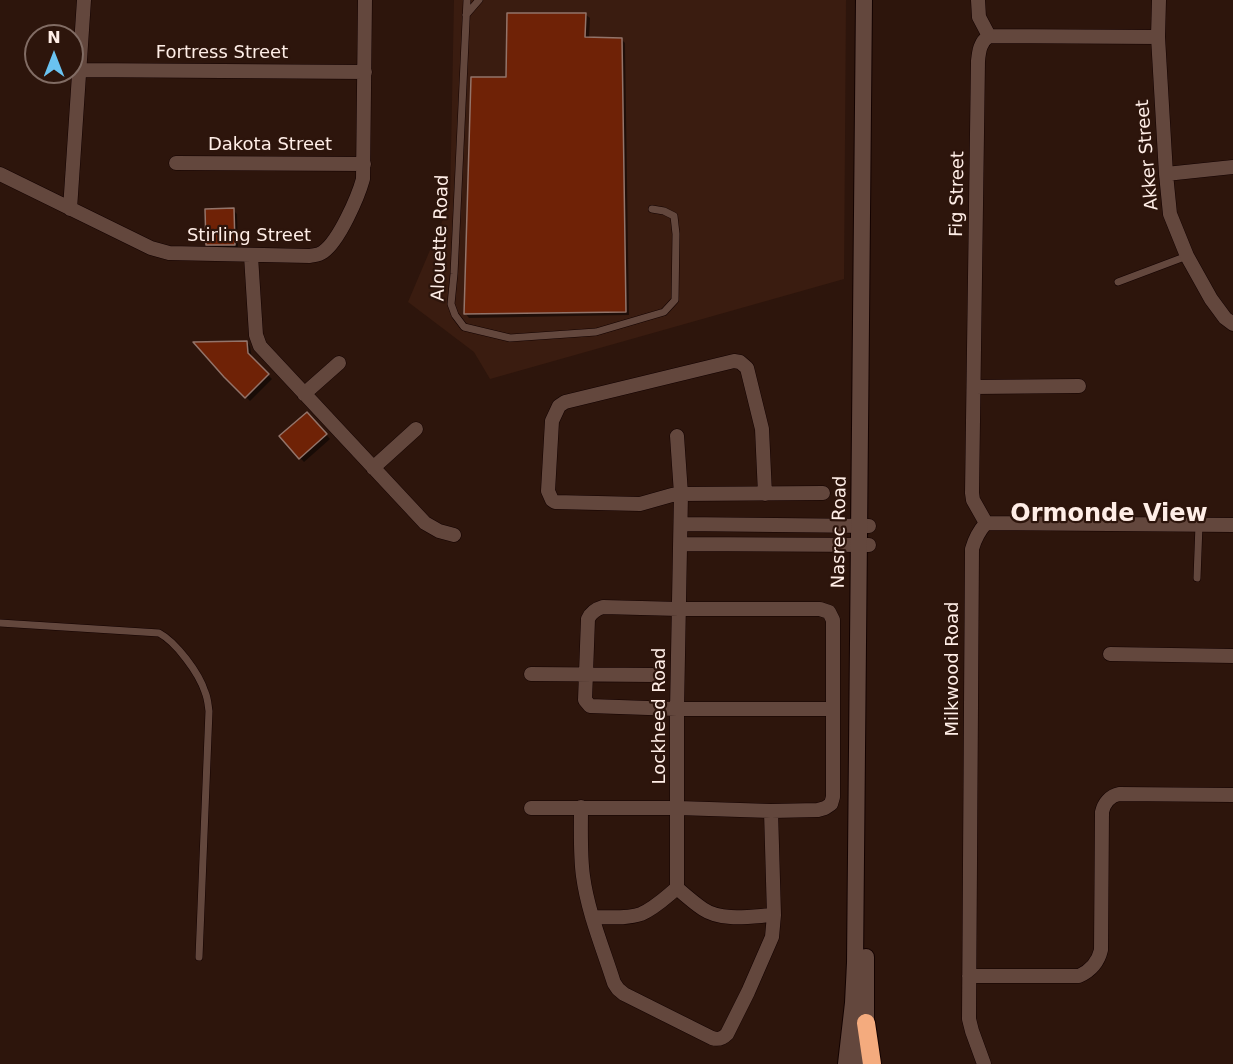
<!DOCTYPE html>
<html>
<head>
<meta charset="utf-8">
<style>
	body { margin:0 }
	#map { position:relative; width:1233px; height:1064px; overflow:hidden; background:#2d150c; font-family:"DejaVu Sans",sans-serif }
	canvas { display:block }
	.north { position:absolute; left:24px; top:24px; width:60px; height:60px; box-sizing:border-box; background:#2d150c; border:2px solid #816c64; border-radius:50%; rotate:0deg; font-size:16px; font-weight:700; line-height:24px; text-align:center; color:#ffeee7 }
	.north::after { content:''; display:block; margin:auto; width:21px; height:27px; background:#6ac3f1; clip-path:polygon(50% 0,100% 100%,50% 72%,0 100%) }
</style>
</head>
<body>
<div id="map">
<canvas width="1233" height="1064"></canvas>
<div class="north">N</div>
</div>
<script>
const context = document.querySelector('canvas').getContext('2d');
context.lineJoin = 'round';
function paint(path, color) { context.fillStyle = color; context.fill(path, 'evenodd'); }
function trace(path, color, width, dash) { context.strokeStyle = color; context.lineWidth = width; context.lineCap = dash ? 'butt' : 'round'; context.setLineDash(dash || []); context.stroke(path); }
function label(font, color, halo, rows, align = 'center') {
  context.font = font + ' "DejaVu Sans",sans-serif'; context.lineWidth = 4.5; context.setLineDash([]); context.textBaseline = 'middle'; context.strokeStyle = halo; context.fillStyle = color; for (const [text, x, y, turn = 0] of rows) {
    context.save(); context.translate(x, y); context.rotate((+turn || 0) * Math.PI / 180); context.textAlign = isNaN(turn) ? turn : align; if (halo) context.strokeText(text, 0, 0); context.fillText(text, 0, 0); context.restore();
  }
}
paint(new Path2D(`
	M454 0H846L844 279 490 379 474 352 408 302 450 203Z`), '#3a1c10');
paint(new Path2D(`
	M585 14 590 18 589 38 621 39 625 43 629 315 469 318 465 313 507 78Z
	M233 210 237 214 238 249 211 248 207 244Z
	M246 342 250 346 252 359 272 379 250 401 225 376Z
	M307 414 330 439 304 462 281 437Z`), '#0007');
const building = new Path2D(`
	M507 13H586L585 37 622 38 626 312 464 314 471 77H506Z
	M234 208 235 245H206L205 209Z
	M247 341 248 353 269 374 245 398 224 377 193 342Z
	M307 412 327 434 299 459 279 436Z`);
paint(building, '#6f2206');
trace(building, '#93746a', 1.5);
const service = new Path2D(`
	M467 0 454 274 451 304 455 315 464 327 510 338 596 332 664 312 675 300 676 234 674 216 664 211 652 209
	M466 15 479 0
	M1118 282 1187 256
	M1197 578 1199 525
	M0 623 159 633C176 642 199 673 205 692 208 699 208 705 209 711L199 957`);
const minor = new Path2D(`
	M978 0 979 17 989 36
	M1159 0 1158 37 1166 174 1170 214 1187 256 1211 299 1225 318 1233 324
	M79 70 365 72
	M176 163 364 164
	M0 174 151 248 169 253 310 256C315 255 319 255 323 252 339 241 358 197 363 179L365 0
	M1166 174 1233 167
	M70 209 84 0
	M251 256 256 335 260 346 425 523 439 531 454 535
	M974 387 1079 386
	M304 394 339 363
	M373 468 416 429
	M765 494 762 429 747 368 740 362 734 361 565 402 559 406 552 421 548 491 552 500 555 502 640 504 672 495 681 494 823 493
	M986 523 973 500 972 493C975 349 975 205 978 61 979 51 980 42 989 36L1158 37
	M681 524 869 526
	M680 544 869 545
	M1110 654 1233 656
	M531 674 655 675
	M581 807C581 830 580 854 583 876 588 913 603 948 614 983L618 989 624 994 712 1038C718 1040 722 1039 727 1034L748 992 772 937 774 915 771 811
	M531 808H678L771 811 818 810 825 808 831 804 833 797V620L829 612 820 609H679L603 607C596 609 591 612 588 619L585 700 590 706 677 709H833
	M677 888V709L681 494 677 436
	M677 888C685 895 694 903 703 909 722 922 753 916 774 915
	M592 917C608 917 627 919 641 914 655 908 666 897 677 888
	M969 976H1079C1090 971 1098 963 1101 950L1102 812C1104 803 1110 796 1119 794L1233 795
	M984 1064 972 1031 969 1019 972 549C975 538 979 531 986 523L1233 525`);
const secondary = new Path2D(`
	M846 1064 853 1003 855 963 864 0
	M861 1064 866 1023V957`);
const motorway = new Path2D(`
	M866 1023 872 1064`);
trace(service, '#130200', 8);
trace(minor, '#130200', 15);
trace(secondary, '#130200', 18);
trace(motorway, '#130200', 20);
trace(service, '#63473d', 7);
trace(minor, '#63473d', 14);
trace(secondary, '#63473d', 16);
trace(motorway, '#f4ab7e', 18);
label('18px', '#ffeee7', '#2d150c', [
	["Fortress Street",222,53],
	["Dakota Street",270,145],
	["Akker Street",1148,155,-95],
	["Fig Street",958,194,-89],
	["Stirling Street",249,236],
	["Alouette Road",441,238,-88],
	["Nasrec Road",840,532,-89],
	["Milkwood Road",953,669,-90],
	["Lockheed Road",660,716,-90]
]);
label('bold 24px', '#ffeee7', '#2d150c', [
	["Ormonde View",1109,515]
]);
</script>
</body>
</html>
